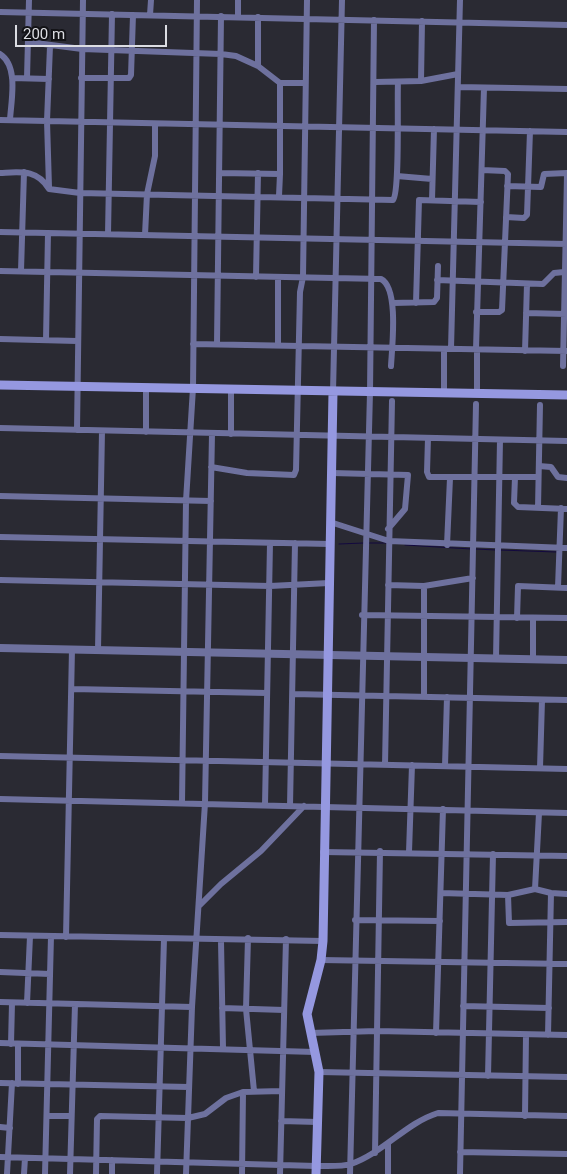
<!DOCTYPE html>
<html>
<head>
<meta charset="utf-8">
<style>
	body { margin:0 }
	#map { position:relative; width:567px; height:1174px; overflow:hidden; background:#2a2a33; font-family:Roboto,sans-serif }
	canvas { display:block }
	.scale { position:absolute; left:15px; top:25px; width:152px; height:22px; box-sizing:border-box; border:2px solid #dcdde3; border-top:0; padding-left:6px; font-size:15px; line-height:18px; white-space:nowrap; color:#dcdde3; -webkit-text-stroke:4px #131317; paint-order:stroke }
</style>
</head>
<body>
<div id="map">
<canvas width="567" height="1174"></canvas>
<div class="scale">200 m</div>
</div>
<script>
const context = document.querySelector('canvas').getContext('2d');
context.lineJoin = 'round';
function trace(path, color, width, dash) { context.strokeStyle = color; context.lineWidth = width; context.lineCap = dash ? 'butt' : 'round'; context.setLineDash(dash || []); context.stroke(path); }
trace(new Path2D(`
	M368 543H387
	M339 544 364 543
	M405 545 471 549
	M475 549 496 550
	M500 550 556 552`), '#13093f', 1);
trace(new Path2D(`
	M0 12 567 25
	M150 15 151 0
	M238 16V0
	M258 17V66L280 83H305
	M28 42 82 49 221 54 236 56 258 66
	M0 54C19 66 11 101 10 120
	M12 78 49 79
	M27 78 29 0
	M81 78H129L131 75 133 15
	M421 81 422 21
	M375 82 421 81 458 74
	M280 83V174
	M458 87 567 89
	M0 120 567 132
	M0 173C21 172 37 169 49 189L80 193 393 200C400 192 397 99 398 82
	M220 173 280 174 279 196
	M397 176 432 179
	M507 186 541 187 544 174 567 173
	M49 187 47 121 50 46
	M432 200 434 129
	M506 217 524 218 527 215 530 131
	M0 232 567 244
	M108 234 112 14
	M145 235 147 194 155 156V124
	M0 271 381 279C399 288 392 347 391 366
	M21 271 24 172
	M256 277 258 173
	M437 280 543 284 554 273 564 272
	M393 303 434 302 437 298 438 266
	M416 303 419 200 481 202
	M476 312H499L502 310 508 174 505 171 482 170
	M526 313 566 314
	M0 339 77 341
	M46 340 48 233
	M193 344 567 351
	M217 344 221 16
	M278 345V277
	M451 349 460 0
	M476 349 484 88
	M525 351 527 284
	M563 366 567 175
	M333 392 342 0
	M444 393V349
	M477 393V349
	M0 428 567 441
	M77 430 83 0
	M146 432V387
	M231 434V389
	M428 438 427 472 429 477H538
	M539 466 551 467 558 477 567 478
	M211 467 247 473 294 475 296 470 300 292 303 277 307 0
	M332 473 408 475 405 509 388 529
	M515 477 514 503 518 507 567 509
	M0 496 211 501
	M538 508 540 405
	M330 522 389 541 567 548
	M0 537 330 544
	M447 545 450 478
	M0 580 270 586 329 583
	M388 585 424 586 473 578
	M424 586V697
	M558 587 561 508
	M362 615 567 618
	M517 618 518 586 567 588
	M98 650 102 431
	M496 659 500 440
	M533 659V618
	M72 689 267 693
	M293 694 567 700
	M0 756 567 769
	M385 765 392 401
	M445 766 447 697
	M540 768 542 700
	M0 799 567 813
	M182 803 186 501 193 388 197 0
	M265 805 270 543
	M290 806 295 543
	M323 852 567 856
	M409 852 412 765
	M535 889 539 813
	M441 893 508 895 535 889 551 893 567 894
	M508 895 509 923 567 922
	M199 906 221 884 261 851 304 806
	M355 920 440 921
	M0 935 323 941
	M66 937 72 649
	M248 938 246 1009 254 1091
	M221 941 223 1048
	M321 960 567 964
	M0 972 50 974
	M0 1002 192 1007
	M27 1003 30 936
	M463 1006 549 1008
	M222 1008 284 1010
	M310 1033 377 1031 567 1035
	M436 1033 443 809
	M548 1035 551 893
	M0 1043 315 1052
	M11 1044 12 1003
	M319 1072 567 1077
	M488 1076 493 854
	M0 1083 189 1087
	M18 1084V1044
	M47 1116H71
	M525 1116 526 1035
	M281 1121 318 1122
	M0 1127 10 1128
	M460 1152 567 1154
	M375 1153 380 851
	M0 1157 316 1166C327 1166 341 1167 351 1164 383 1153 406 1123 438 1113L567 1116
	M7 1174 12 1083
	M24 1174 25 1158
	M45 1174 51 936
	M70 1174 75 1004
	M96 1174 97 1119 100 1116 188 1118 205 1114 226 1098 243 1092 281 1091
	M112 1174V1160
	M157 1174 164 939
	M186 1174 192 1007 205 803 212 434
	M242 1174 243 1092
	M280 1174 286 939
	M350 1174 370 392 374 20
	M388 1174V1143
	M460 1174 476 404`), '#6e719e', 6);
trace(new Path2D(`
	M0 648 567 660`), '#6e719e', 8);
trace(new Path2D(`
	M0 385 567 395
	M316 1174 319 1072 307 1014 321 960 323 941 333 392`), '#9598e0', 9);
</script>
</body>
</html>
